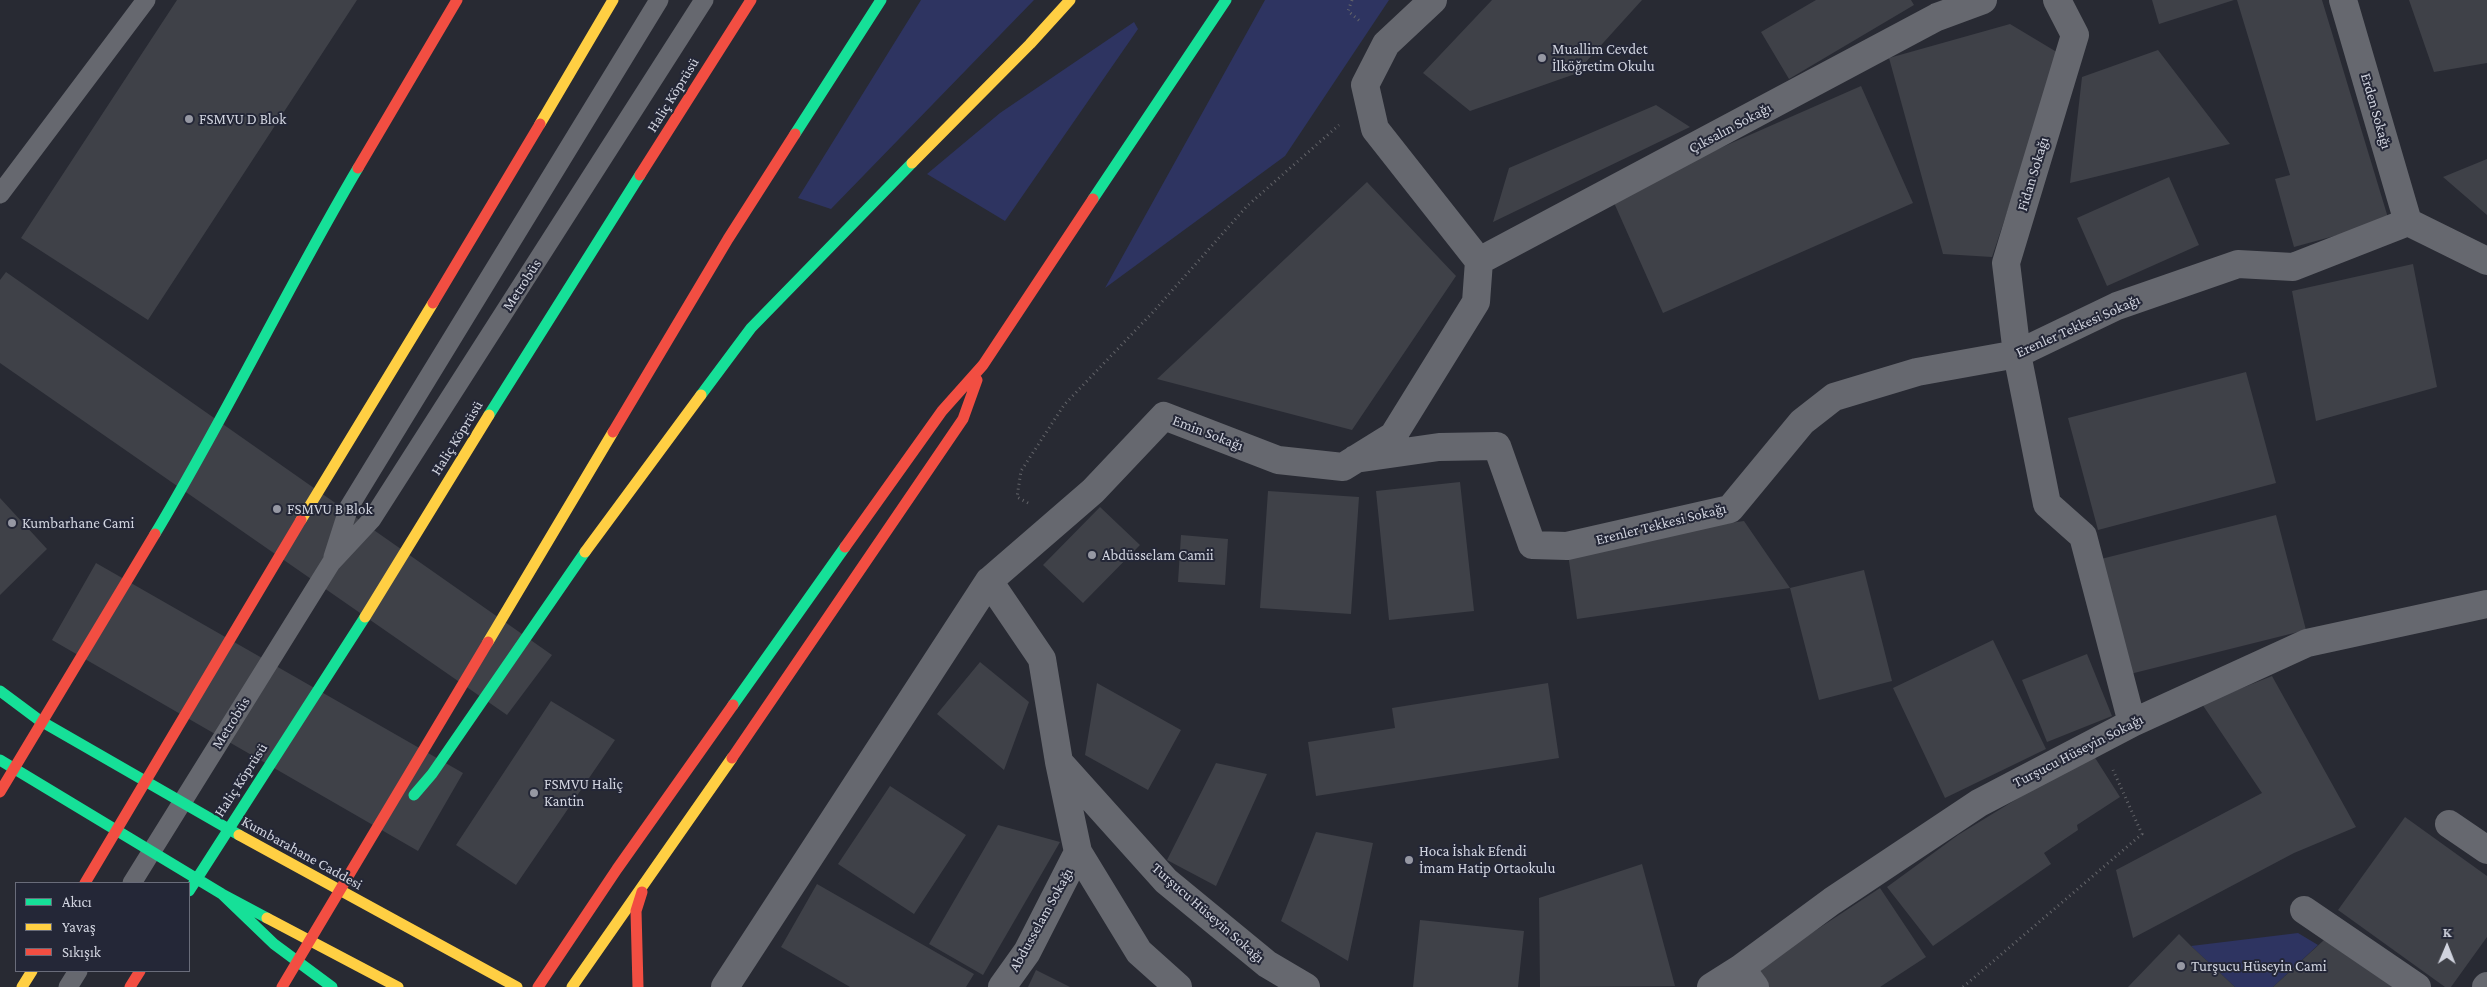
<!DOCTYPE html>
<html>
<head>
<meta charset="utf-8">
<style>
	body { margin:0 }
	#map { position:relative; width:2487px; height:987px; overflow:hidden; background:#282a33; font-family:"Crimson Pro",serif }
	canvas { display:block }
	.legend { position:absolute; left:15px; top:882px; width:175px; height:90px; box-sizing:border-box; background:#242737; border:1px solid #696c7a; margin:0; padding:6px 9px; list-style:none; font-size:15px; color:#d1d4df }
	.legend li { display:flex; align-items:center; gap:10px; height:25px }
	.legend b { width:25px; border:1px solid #696c7a }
	.north { position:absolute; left:2422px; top:922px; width:50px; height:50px; -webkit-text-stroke:4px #242737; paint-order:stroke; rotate:1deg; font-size:14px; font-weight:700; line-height:20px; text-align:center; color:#d1d4df }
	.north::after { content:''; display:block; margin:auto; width:18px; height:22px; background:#d1d4df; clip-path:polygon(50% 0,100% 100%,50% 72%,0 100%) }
</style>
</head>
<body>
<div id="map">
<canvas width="2487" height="987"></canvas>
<ul class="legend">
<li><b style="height:6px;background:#16e098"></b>Akıcı</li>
<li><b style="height:6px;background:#ffcf43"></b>Yavaş</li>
<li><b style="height:6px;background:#f24e42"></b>Sıkışık</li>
</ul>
<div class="north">K</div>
</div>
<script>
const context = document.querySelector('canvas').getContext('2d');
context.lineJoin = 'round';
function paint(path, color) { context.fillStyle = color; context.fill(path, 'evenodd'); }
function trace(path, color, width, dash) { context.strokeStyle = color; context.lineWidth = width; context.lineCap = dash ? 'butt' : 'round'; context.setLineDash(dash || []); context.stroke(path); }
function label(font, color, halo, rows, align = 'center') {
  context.font = font + ' "Crimson Pro",serif'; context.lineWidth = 4; context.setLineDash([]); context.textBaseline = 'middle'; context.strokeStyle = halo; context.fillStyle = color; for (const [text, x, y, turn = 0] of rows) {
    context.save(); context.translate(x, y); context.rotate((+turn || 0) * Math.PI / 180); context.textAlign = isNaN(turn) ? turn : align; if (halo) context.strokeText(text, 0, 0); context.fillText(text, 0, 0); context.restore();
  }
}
paint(new Path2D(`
	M921 0H1034L831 209 798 198Z
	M1265 0H1389L1285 156 1105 288Z
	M1134 22 1138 29 1005 221 927 174 1000 113Z
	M2298 933 2318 945 2273 987H2235L2191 946Z`), '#2e3461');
paint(new Path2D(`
	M177 0H357L148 320 21 238Z
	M1492 0H1642L1575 74 1470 111 1423 73Z
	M1816 0H1911L1914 5 1789 79 1761 32Z
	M2152 0H2234L2159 24Z
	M2237 0H2322L2389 221 2294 247 2275 179 2290 175Z
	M2409 0H2487V63L2434 72Z
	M2010 24 2060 54 1992 257 1943 254 1889 58Z
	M2158 50 2230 144 2070 183 2082 77Z
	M1861 86 1913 203 1663 313 1611 196Z
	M1656 105 1690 127 1493 222 1509 168Z
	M2487 159V215L2443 177Z
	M2169 177 2199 245 2107 286 2077 218Z
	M1367 182 1456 276 1352 430 1157 379Z
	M2413 264 2437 387 2316 421 2292 291Z
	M6 272 552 655 507 715 0 363V280Z
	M2246 372 2276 483 2098 530 2068 418Z
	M1460 482 1474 611 1389 620 1376 491Z
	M1268 491 1359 497 1351 614 1260 608Z
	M0 498 47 549 0 595Z
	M1100 507 1140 545 1083 603 1043 565Z
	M2276 515 2306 630 2130 674 2101 559Z
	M1744 521 1790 588 1864 570 1892 681 1819 700 1790 588 1577 619 1567 546Z
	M1181 535 1228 539 1225 585 1178 582Z
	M96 563 463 773 418 851 52 640Z
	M1993 640 2046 749 1945 798 1893 688Z
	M2087 654 2112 716 2047 742 2022 680Z
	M980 662 1029 702 1004 770 937 714Z
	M2272 676 2356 827 2294 853 2133 938 2116 870 2262 793 2202 704Z
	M1097 683 1181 730 1148 790 1085 755Z
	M1548 683 1559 758 1316 796 1308 742 1395 728 1392 708Z
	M551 701 615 740 516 885 456 845Z
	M2092 753 2120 797 2077 825 2078 830 2044 853 2051 864 1933 946 1887 887 1958 835Z
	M1216 763 1267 774 1216 886 1167 860Z
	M890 786 966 835 914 914 838 864Z
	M2405 817 2487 876V937L2451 987H2445L2338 910Z
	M998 825 1060 842 983 975 929 944Z
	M1316 832 1373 843 1348 961 1281 921Z
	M1642 864 1675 986 1540 987 1539 898Z
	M817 884 974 974 966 987H850L781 947Z
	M1880 888 1926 957 1880 987H1765L1755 974 1801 940Z
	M1420 920 1524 931 1518 987H1413Z
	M2179 934 2191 946 2235 987H2128Z
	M2324 940 2404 987H2273Z
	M1036 970 1070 987H1028Z`), '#3f4148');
trace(new Path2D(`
	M1352 0 1348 11 1361 22
	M1028 503 1017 497 1021 471 1064 405 1154 311 1247 206 1339 125
	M1963 987 2142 834 2113 770`), '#64656a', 3, [1, 4]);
trace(new Path2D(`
	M0 194 146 0
	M333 557 349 507 659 0
	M132 883 331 563 372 519 704 0
	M68 987 78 971`), '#66686f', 19);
trace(new Path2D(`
	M1433 0 1386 44 1365 85 1375 129 1479 261
	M2057 0 2075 35 2006 263 2017 354 2047 504 2083 536 2132 723
	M2343 0 2408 222
	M2408 222 2487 261
	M1479 261 1937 17 1983 0
	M1355 459 1439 447 1497 446 1532 545 1567 546 1730 509 1802 422 1834 397 1917 372 2017 354 2117 306 2238 264 2293 267 2408 222
	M1060 763 1166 881 1267 964 1306 987
	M2449 824 2487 850
	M2304 910 2417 987
	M1741 968 1755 987
	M725 987 989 581
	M1002 987 1027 952 1078 852
	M1178 987 1139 952 1078 852 1059 762 1042 659 989 581 1093 491 1164 416 1278 460 1343 467 1393 436 1476 302 1479 261
	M1711 987 1741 968 1832 901 1979 803 2132 723 2307 643 2487 604
	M2486 987 2487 986`), '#66686f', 28);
trace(new Path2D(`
	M795 134 881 0
	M1093 199 1226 0
	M701 395 751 328 912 163
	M489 415 640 175
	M155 534C227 414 287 288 358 168
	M0 691 39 720 239 835
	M733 705 845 547
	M0 760 222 894 267 918
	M414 795 432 774 585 552
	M189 891 365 617
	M222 894 274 944 332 987`), '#16e098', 11);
trace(new Path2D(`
	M540 124 613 0
	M912 163 1030 44 1070 0
	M301 520 433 303
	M585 552 701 395
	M365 617 489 415
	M488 642 613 432
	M239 835 517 987
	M267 918 398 987
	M22 987 32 971
	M572 987 732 758`), '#ffcf43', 11);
trace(new Path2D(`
	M358 168 457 0
	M640 175 751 0
	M433 303 540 124
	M613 432 728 239 795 134
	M845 547 942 411 983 365 1093 199
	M732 758 963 419 977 380
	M0 792 155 534
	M85 883 301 520
	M130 987 140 971
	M282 987 488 642
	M538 987 617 869 733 705
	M638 987 636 911 642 892`), '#f24e42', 11);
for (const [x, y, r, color] of [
	[1542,58,5,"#9698a3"],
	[189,119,5,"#9698a3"],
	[277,509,5,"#9698a3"],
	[12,523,5,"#9698a3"],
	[1092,555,5,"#9698a3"],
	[534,793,5,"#9698a3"],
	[1409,860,5,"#9698a3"],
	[2181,966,5,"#9698a3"]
]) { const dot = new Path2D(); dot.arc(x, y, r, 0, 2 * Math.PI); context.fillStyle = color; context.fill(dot); trace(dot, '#242737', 2); }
label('15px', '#d1d4df', '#242737', [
	["Muallim Cevdet",1552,49],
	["İlköğretim Okulu",1552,66],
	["FSMVU D Blok",199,119],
	["FSMVU B Blok",287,509],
	["Kumbarhane Cami",22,523],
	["Abdüsselam Camii",1102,555],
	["FSMVU Haliç",544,784],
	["Kantin",544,801],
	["Hoca İshak Efendi",1419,851],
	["İmam Hatip Ortaokulu",1419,868],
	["Turşucu Hüseyin Cami",2191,966]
], 'left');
label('15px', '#d1d4df', '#242737', [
	["Haliç Köprüsü",673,95,-58],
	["Erden Sokağı",2376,111,74],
	["Çıksalın Sokağı",1730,128,-28],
	["Fidan Sokağı",2033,174,-73],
	["Metrobüs",522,285,-57],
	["Erenler Tekkesi Sokağı",2078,326,-24],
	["Emin Sokağı",1208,433,21],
	["Haliç Köprüsü",457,438,-58],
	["Erenler Tekkesi Sokağı",1661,524,-14],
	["Metrobüs",231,723,-58],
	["Turşucu Hüseyin Sokağı",2078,751,-27],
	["Haliç Köprüsü",241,780,-57],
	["Kumbarahane Caddesi",302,853,29],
	["Turşucu Hüseyin Sokağı",1208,913,41],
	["Abdusselam Sokağı",1041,920,-61]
]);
</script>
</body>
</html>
